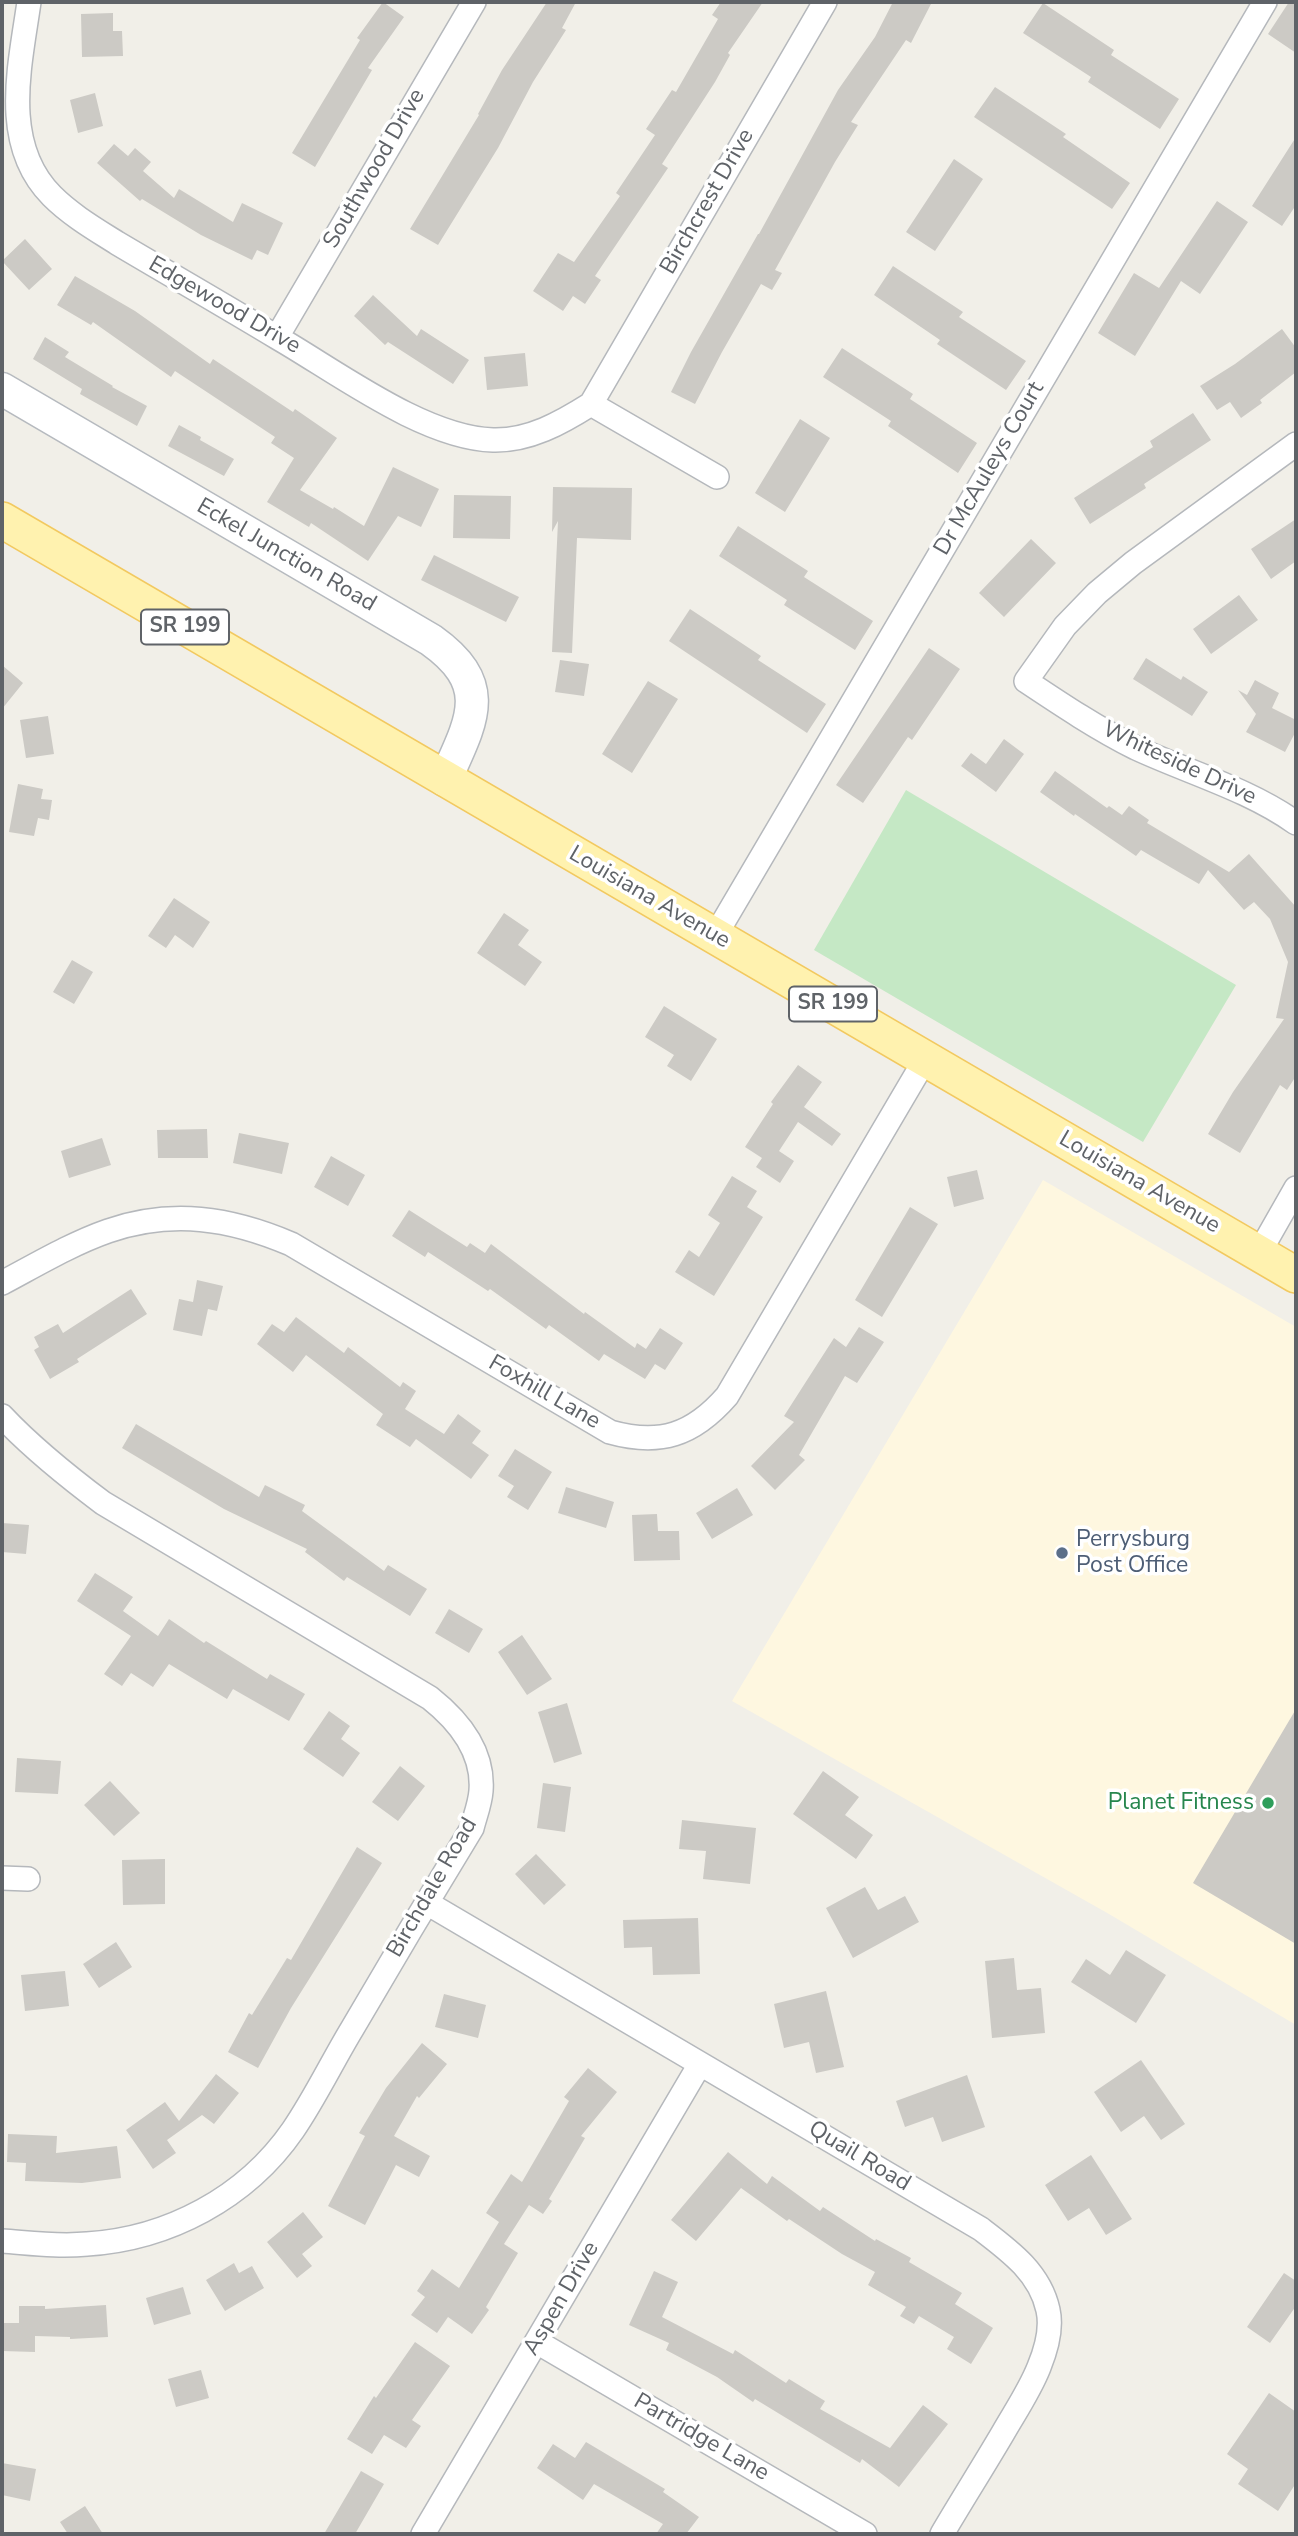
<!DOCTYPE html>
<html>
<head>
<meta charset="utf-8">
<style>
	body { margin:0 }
	#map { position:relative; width:1298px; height:2536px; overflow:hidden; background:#f1efe8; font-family:"Nunito Sans",sans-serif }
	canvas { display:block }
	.frame { position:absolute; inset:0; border:4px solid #5f6368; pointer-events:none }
</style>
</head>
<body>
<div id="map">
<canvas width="1298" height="2536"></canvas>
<div class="frame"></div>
</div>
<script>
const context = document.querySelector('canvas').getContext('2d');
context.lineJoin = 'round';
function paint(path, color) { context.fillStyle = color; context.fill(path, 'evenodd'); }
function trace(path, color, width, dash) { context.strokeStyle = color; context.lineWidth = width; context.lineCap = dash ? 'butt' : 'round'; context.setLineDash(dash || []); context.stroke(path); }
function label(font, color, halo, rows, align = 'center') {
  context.font = font + ' "Nunito Sans",sans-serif'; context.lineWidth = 7; context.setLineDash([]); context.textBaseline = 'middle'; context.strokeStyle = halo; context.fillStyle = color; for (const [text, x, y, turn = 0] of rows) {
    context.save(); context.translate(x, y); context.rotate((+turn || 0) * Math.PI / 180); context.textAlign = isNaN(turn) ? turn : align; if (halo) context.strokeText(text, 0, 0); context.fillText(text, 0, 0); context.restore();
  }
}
paint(new Path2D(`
	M1043 1180 1296 1327V2025L1109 1914 732 1701Z`), '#fef7e0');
paint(new Path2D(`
	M906 790 1236 985 1143 1142 814 950Z`), '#c5e8c5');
paint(new Path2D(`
	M383 2 404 17 368 68 372 70 315 167 292 153 360 40 357 38Z
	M547 2H576L562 28 566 30 533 82 498 148 438 245 410 229 479 115 478 114 502 70Z
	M721 2H763L728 53 730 55 715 82 662 164 668 168 595 276 601 280 585 304 573 296 563 311 533 291 558 253 574 262 620 196 616 193 655 135 646 129 672 90 676 92 718 19 712 15Z
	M893 2H932L911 43 906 40 851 122 858 125 835 162 775 270 782 273 772 290 761 284 722 352 695 404 671 392 691 352 758 234H759L838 90 875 37Z
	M1289 2H1296V53L1268 34Z
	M1043 3 1114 50 1111 55 1179 99 1160 129 1088 82 1091 77 1023 33Z
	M113 13V31H122L123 56 82 57 81 14Z
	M995 87 1066 134 1063 137 1130 183 1112 209 974 117Z
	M95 93 103 126 78 133 70 100Z
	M1296 137V205L1282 226 1252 206Z
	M114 144 128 156 135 148 151 162 143 171 174 198 179 189 233 222 242 203 283 223 268 255 257 250 252 260 201 235 142 199 140 201 97 163Z
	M954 159 983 179 935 251 906 232Z
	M1217 201 1248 222 1200 294 1181 281 1135 356 1098 333 1134 273 1159 288Z
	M25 239 52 269 29 290 2 261Z
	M893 266 963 312 959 317 1026 361 1006 390 937 344 940 340 874 295Z
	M75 276 135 311 210 364 213 359 293 412 295 409 337 438 300 490 333 509 334 507 364 526 393 467 439 489 421 527 398 516 368 561 311 523 309 527 267 502 294 458 271 443 275 437 175 371 171 377 93 322 91 325 57 305Z
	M373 295 417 336 421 329 469 360 453 384 388 342 385 345 354 316Z
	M1282 329 1296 348V372L1260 400 1262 403 1241 418 1230 402 1217 410 1200 386 1235 364Z
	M45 337 69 352 65 357 113 386 112 387 147 406 137 426 80 394 82 389 33 359Z
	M842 348 913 394 910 399 977 443 958 473 888 426 891 421 823 377Z
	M525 353 528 386 487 390 484 357Z
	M1193 413 1211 440 1144 484 1146 488 1090 524 1074 498 1153 447 1150 441Z
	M800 419 830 438 785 512 755 493Z
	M179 425 201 437 200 440 234 459 224 476 168 446Z
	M553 487 632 488 631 540 577 538 572 653 552 652 558 521 552 532Z
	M454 495 511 496 510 539 453 538Z
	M1296 519V561L1271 579 1251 549Z
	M738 526 808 571 804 577 873 621 855 650 784 605 787 600 719 556Z
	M1031 539 1056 563 1004 617 979 593Z
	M434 555 519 597 506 622 421 580Z
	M1239 595 1258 620 1211 654 1193 629Z
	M690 609 761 656 758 660 826 704 807 733 669 641Z
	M929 648 960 669 912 740 908 737 863 803 836 785Z
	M1146 658 1181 680 1183 676 1208 692 1192 716 1133 679Z
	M560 660 589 664 584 696 555 692Z
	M2 665 23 683 2 709Z
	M1255 680 1279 693 1272 708 1296 720V731L1285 752 1246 732 1256 714 1238 690 1247 695Z
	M648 681 678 699 632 773 602 754Z
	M48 716 54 754 26 758 20 720Z
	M1004 739 1024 754 996 792 961 766 971 753 986 764Z
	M1055 771 1107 808 1109 806 1122 815 1129 806 1149 820 1147 823 1229 872 1249 854 1296 907V1076L1287 1090 1280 1085 1240 1153 1208 1134 1233 1092 1284 1019 1276 1018 1288 962 1270 919 1254 902 1244 910 1208 870 1199 884 1141 850 1136 856 1075 814 1074 816 1040 792Z
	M18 784 43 789 41 799 52 800 49 820 38 818 34 836 9 832Z
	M174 898 210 922 193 948 175 935 166 948 148 936Z
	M504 913 529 930 518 945 542 962 525 986 477 953Z
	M72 960 93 972 74 1004 53 992Z
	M664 1006 717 1039 691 1081 667 1066 674 1055 645 1037Z
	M798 1065 822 1082 804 1107 841 1134 832 1146 798 1122 779 1151 794 1161 780 1183 756 1167 762 1158 745 1147 773 1104 771 1102Z
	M207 1129 208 1158H158L157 1130Z
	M239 1133 289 1143 282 1174 233 1163Z
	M102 1138 111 1165 69 1178 61 1151Z
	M331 1156 365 1175 348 1206 314 1187Z
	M977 1170 984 1199 954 1207 947 1177Z
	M732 1176 757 1191 747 1207 763 1217 714 1296 675 1272 689 1250 699 1257 720 1223 708 1215Z
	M910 1207 938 1224 882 1317 855 1300Z
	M409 1210 467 1247 470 1243 485 1253 491 1244 584 1314 585 1312 635 1348 637 1343 646 1349 660 1328 683 1343 665 1370 655 1364 645 1379 604 1354 599 1361 549 1325 546 1329 490 1289 488 1291 428 1252 425 1257 392 1236Z
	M197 1280 223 1286 217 1311 208 1309 202 1336 173 1330 179 1299 193 1302Z
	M131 1289 147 1314 77 1359 79 1362 50 1379 34 1350 39 1347 34 1337 58 1324 63 1333Z
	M296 1317 344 1353 348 1347 400 1387 403 1382 416 1391 405 1409 444 1434 458 1414 481 1431 472 1443 489 1455 471 1479 416 1439 410 1447 376 1425 383 1414 306 1355 293 1372 257 1344 272 1324 284 1332Z
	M859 1327 884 1342 857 1383 845 1376 799 1455 805 1460 775 1490 751 1466 794 1422 784 1416 834 1338 846 1347Z
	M136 1424 259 1497 265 1485 305 1505 302 1511 384 1571 388 1565 427 1589 410 1616 347 1577 344 1581 305 1552 307 1549 224 1509 122 1448Z
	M515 1449 552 1472 528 1510 507 1497 514 1486 498 1476Z
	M566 1487 614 1502 606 1528 558 1513Z
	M737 1488 753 1515 712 1539 696 1513Z
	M657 1514 658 1531H679L680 1560 634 1561 632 1515Z
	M2 1523 29 1525 26 1554 2 1552Z
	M95 1573 133 1597 123 1611 158 1636 169 1619 204 1643 206 1641 267 1679 270 1674 305 1694 289 1721 233 1689 227 1699 169 1664 153 1687 131 1673 122 1686 104 1674 131 1636 77 1601Z
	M449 1609 483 1629 469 1653 435 1633Z
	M522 1635 552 1679 527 1695 498 1652Z
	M567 1703 582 1754 554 1763 538 1712Z
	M1296 1709V1944L1193 1883Z
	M329 1711 350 1726 341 1739 360 1753 343 1777 303 1749Z
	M17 1758 61 1761 58 1794 15 1792Z
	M400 1766 425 1786 398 1821 372 1802Z
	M823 1771 859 1797 845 1815 873 1835 856 1859 793 1814Z
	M110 1781 140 1813 114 1836 84 1805Z
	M543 1783 571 1787 565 1832 537 1828Z
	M682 1820 756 1828 750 1884 703 1879 706 1851 679 1849Z
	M357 1847 382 1863 291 2008 258 2068 228 2052 249 2013 252 2015 287 1958 291 1960Z
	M536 1854 566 1885 544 1905 515 1874Z
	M165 1859V1904L123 1905 122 1860Z
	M865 1887 878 1910 905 1896 919 1922 853 1958 826 1908Z
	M698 1918 700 1974 653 1975 652 1947 624 1948 623 1920Z
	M116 1942 132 1967 99 1988 83 1964Z
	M1126 1950 1166 1975 1136 2023 1071 1982 1086 1959 1110 1975Z
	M1014 1958 1017 1990 1041 1988 1045 2033 992 2038 985 1961Z
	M65 1971 69 2006 25 2011 21 1975Z
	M826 1991 844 2067 816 2073 809 2042 784 2048 774 2004Z
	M444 1994 486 2005 478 2038 435 2027Z
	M422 2043 447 2064 419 2098 417 2096 394 2136 430 2156 419 2177 396 2165 365 2225 328 2206 365 2136 359 2133 386 2088Z
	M1141 2060 1185 2124 1161 2140 1144 2116 1121 2132 1094 2092Z
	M588 2068 617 2092 581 2136 585 2138 549 2199 552 2201 543 2214 529 2205 504 2244 518 2253 486 2307 489 2310 472 2334 448 2317 437 2333 411 2315 425 2297 417 2291 432 2269 459 2288 499 2222 486 2213 511 2174 522 2182 569 2101 564 2097Z
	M216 2074 239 2093 214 2124 202 2115 167 2140 176 2153 153 2169 126 2130 165 2102 179 2121Z
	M967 2075 985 2127 942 2142 933 2117 905 2127 896 2101Z
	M8 2134 57 2136 56 2153 117 2146 121 2178 82 2183 25 2181 26 2163 7 2162Z
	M728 2152 767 2184 772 2176 820 2211 823 2207 875 2241 876 2239 911 2258 909 2262 962 2293 955 2304 993 2328 971 2364 947 2349 954 2337 919 2316 914 2324 900 2316 906 2307 868 2285 875 2272 842 2254 789 2219 787 2221 741 2188 696 2241 671 2220Z
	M1091 2155 1132 2219 1106 2235 1089 2208 1068 2221 1045 2185Z
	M303 2212 323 2237 302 2254 312 2266 297 2278 267 2242Z
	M234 2263 239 2273 252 2266 264 2288 225 2311 206 2280Z
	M654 2271 678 2282 662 2317 733 2354 735 2350 786 2383 789 2379 825 2401 820 2409 890 2448 923 2405 948 2424 899 2487 862 2459 860 2463 755 2399 753 2402 717 2377 666 2350 669 2343 629 2325Z
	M1284 2273 1296 2281V2306L1270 2343 1247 2327Z
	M183 2287 191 2314 154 2325 146 2298Z
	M106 2305 108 2337 70 2339V2337L35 2336V2352L2 2351V2323H19V2306H45V2309Z
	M415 2342 450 2366 412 2420 421 2426 406 2448 384 2435 372 2454 347 2439 374 2396 376 2398Z
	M201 2370 209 2398 176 2407 168 2379Z
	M1269 2393 1296 2412V2483L1278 2511 1238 2484 1248 2469 1227 2454Z
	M586 2442 665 2489 663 2492 699 2517 686 2534H656L663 2524 594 2484 583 2500 537 2468 553 2444 575 2458Z
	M2 2463 36 2469 30 2501 2 2495Z
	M361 2471 384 2484 355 2534H324Z
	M85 2506 103 2534H68L60 2522Z`), '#cccac5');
const street = new Path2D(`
	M29 2C20 66 0 144 52 196 71 215 95 229 117 243 171 275 225 306 278 338 337 372 424 438 493 440 529 441 561 423 591 404L825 2
	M277 337 474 2
	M591 404 717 477
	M1296 444 1133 563 1097 593 1065 626 1026 681C1062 705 1098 729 1136 748 1190 773 1248 789 1296 823
	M715 936 1265 2
	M1259 1253 1296 1188
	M2 1283C36 1265 71 1244 108 1231 172 1209 230 1218 291 1244L610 1432C660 1446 693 1435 727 1396L926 1058
	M2 1416C33 1449 67 1476 103 1503L430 1698C459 1721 484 1752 481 1791 480 1804 475 1816 472 1828 431 1895 391 1962 352 2029 332 2062 315 2098 293 2130 246 2198 168 2239 87 2244 58 2247 30 2243 2 2241
	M2 1878 28 1879
	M427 1903 981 2229C1010 2251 1040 2273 1048 2310 1052 2328 1046 2350 1039 2367 1030 2390 1015 2412 1003 2433 983 2467 962 2500 942 2534
	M537 2342 865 2534
	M423 2534 700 2064`);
const secondary = new Path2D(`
	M2 389 431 640C494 685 472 720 445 780`);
const primary = new Path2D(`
	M2 520 1296 1275`);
trace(street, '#b5b8bc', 26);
trace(secondary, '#b6babf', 35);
trace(primary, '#f2c960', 38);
trace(street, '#fff', 23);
trace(secondary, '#fff', 32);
trace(primary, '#fff2af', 35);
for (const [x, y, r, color] of [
	[1062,1553,7,"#5c6f8a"],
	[1268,1803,7,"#2e9e5b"]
]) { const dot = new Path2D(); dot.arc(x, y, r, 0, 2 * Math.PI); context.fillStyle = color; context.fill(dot); trace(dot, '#fff', 2.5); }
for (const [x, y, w] of [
	[185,627,88],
	[833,1004,88]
]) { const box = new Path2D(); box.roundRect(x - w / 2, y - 17.5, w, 35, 5); context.fillStyle = '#fff'; context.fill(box); trace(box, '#5f6368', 2); }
label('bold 21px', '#5f6368', null, [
	["SR 199",185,627],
	["SR 199",833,1004]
]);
label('23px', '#5f6368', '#fff', [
	["Southwood Drive",375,169,-60],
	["Birchcrest Drive",708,202,-60],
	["Edgewood Drive",224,306,30],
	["Dr McAuleys Court",990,469,-60],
	["Eckel Junction Road",286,556,30],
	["Whiteside Drive",1179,764,25],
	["Louisiana Avenue",649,898,30],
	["Louisiana Avenue",1139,1183,30],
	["Foxhill Lane",544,1393,30],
	["Birchdale Road",433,1888,-60],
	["Quail Road",859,2157,31],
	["Aspen Drive",562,2299,-60],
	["Partridge Lane",701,2438,30]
]);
label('23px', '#4e5e75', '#fff', [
	["Perrysburg",1076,1540],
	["Post Office",1076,1566]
], 'left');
label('23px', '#27864d', '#fff', [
	["Planet Fitness",1254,1803]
], 'right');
</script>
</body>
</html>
